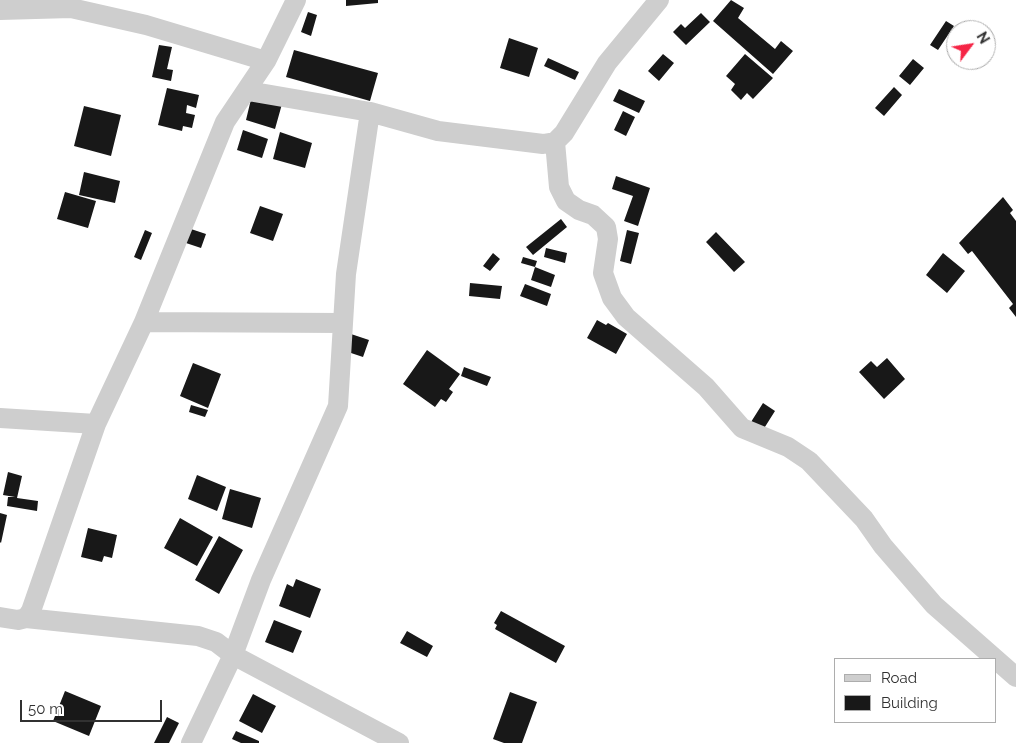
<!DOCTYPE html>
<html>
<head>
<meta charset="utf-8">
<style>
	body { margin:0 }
	#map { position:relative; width:1016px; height:743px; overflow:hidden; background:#fff; font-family:Raleway,sans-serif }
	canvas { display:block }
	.legend { position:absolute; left:834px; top:658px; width:162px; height:65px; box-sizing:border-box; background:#fff; border:1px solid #adadad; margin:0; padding:6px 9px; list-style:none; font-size:15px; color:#313131 }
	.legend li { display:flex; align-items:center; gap:10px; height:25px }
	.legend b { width:25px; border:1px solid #adadad }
	.north { position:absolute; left:946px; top:20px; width:50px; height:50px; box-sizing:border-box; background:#fff; border:1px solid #adadad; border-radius:50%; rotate:59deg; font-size:14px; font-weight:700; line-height:20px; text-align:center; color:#313131 }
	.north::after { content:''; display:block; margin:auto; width:18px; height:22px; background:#f52546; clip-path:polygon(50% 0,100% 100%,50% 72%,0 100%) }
	.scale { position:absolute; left:20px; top:700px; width:142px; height:22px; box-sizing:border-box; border:2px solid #313131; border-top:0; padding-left:6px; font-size:15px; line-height:18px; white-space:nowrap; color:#313131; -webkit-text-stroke:4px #fff; paint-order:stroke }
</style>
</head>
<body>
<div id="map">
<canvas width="1016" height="743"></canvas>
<ul class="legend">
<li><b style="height:6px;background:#cecece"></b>Road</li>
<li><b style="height:14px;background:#181818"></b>Building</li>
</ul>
<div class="north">N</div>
<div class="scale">50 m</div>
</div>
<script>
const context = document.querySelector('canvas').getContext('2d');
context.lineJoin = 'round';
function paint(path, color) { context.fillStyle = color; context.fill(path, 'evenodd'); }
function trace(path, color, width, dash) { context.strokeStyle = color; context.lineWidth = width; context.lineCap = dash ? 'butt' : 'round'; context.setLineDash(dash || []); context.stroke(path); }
paint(new Path2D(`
	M346 0H378V3L346 6Z
	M731 0 744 8 738 18 775 49 781 41 793 51 773 74 713 21Z
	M308 12 317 15 311 36 301 32Z
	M701 13 710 22 686 45 673 32 681 24 685 28Z
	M946 21 954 26 938 50 930 45Z
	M509 38 538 48 529 77 500 68Z
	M159 45 172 47 167 69 173 70 171 81 152 77Z
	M294 50 378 73 370 101 286 77Z
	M663 54 674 63 659 81 648 71Z
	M745 54 773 78 753 99 747 93 741 100 731 90 735 84 726 76Z
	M548 58 579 72 575 80 544 66Z
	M913 59 924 68 910 85 899 76Z
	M894 87 902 95 884 116 875 108Z
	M167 88 199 95 196 108 187 105 186 113 195 115 192 128 183 126 182 131 158 125Z
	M619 89 645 101 639 113 613 101Z
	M252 95 282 104 275 129 246 120Z
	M84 106 121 115 111 156 74 146Z
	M623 111 635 117 626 136 614 130Z
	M243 130 268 139 262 158 237 150Z
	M280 132 312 143 305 168 273 159Z
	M84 172 120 181 115 203 79 195Z
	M616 176 650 188 638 226 624 221 633 196 612 189Z
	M65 192 96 201 88 228 57 219Z
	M1003 197 1013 210 1010 213 1016 221V317L1009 308 1013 304 972 251 968 254 959 243Z
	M260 206 283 214 273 241 250 233Z
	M561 219 567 227 533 255 526 247Z
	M188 228 206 234 201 248 183 242Z
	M145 230 152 233 141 260 134 257Z
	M627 230 639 233 631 264 620 261Z
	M716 232 745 262 734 272 706 242Z
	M546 248 567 253 565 263 544 257Z
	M493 253 500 259 490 271 483 266Z
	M943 253 965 271 947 293 926 275Z
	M523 257 537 261 535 267 555 275 551 287 531 280 535 267 521 263Z
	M470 283 502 286 500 299 469 296Z
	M525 284 551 294 547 306 520 296Z
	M597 320 606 325 608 323 627 334 616 354 587 338Z
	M351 334 369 340 363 357 345 351Z
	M427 350 460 374 449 389 453 392 446 402 441 399 435 407 403 384Z
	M887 358 905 379 884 399 859 372 871 361 877 367Z
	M193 363 221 374 208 408 180 396Z
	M464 367 491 377 487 386 461 376Z
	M763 403 775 411 763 430 751 422Z
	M191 405 208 410 205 417 189 412Z
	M8 472 22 476 17 498 38 501 37 511 7 506 8 497H15L3 495Z
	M197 475 226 487 217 511 188 499Z
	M230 489 261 498 252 528 222 519Z
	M0 513 7 515 1 543 0 542Z
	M180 518 213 537 197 566 164 548Z
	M88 528 117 535 112 558 104 556 102 562 81 557Z
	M219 536 243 550 219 594 195 580Z
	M296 579 321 589 310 618 279 606 287 584 293 587Z
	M501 611 565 646 556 663 495 629 497 625 494 623Z
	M274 620 302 631 293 653 265 642Z
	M407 631 433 646 427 657 400 643Z
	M65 691 101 706 89 736 53 721Z
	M510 692 537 702 522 743H504L493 739Z
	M253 694 276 706 262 733 239 721Z
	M167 717 179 723 169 743H154Z
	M236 731 259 741V743H241L232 739Z`), '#181818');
trace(new Path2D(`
	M0 10 71 8 146 25 266 61
	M248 91 370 112 438 131 543 144 555 142 564 133 607 63 659 0
	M555 142 559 187 566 201 579 210 593 215 606 227 608 239 603 273 612 298 626 317 706 387 742 428 788 447 809 461 864 519 883 546 934 605 1016 677
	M144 322 342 323
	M0 418 96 424
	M0 617 18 620 26 618 198 636 216 642 233 655 399 743
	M26 618 31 611 96 424 144 322 225 122 266 61 296 0
	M191 743 233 655 261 580 338 406 346 274 370 112`), '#cecece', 20);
</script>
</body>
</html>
